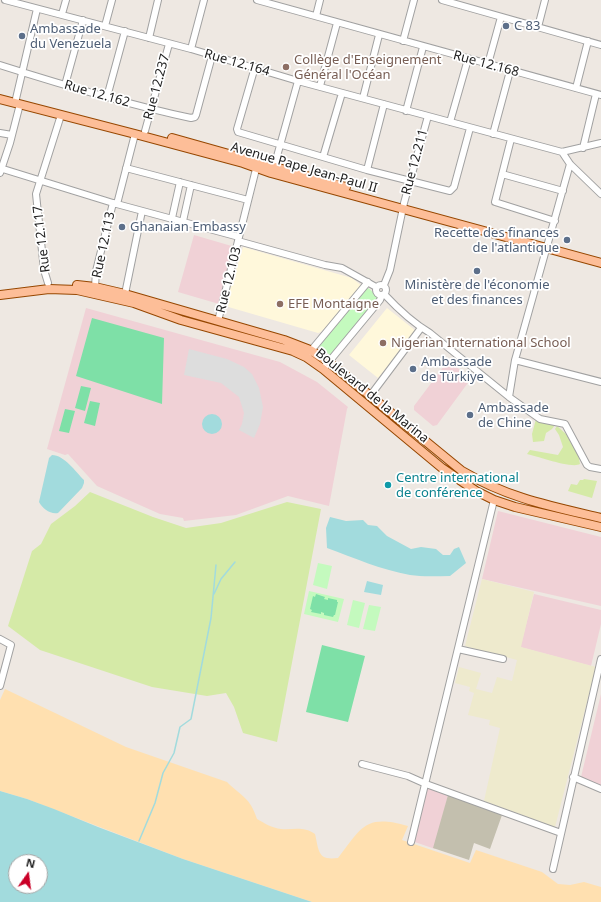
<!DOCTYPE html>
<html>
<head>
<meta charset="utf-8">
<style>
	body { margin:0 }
	#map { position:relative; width:601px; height:902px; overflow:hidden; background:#eee8e2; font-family:"Noto Sans",sans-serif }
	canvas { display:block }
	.north { position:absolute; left:8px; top:854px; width:40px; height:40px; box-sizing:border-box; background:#fff; border:1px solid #a5a5a5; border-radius:50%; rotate:14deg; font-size:11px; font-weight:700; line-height:16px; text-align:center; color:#1d1d1d }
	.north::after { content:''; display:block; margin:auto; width:14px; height:18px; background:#ca0027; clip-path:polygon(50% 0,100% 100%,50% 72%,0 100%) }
</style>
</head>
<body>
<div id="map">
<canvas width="601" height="902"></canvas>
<div class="north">N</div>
</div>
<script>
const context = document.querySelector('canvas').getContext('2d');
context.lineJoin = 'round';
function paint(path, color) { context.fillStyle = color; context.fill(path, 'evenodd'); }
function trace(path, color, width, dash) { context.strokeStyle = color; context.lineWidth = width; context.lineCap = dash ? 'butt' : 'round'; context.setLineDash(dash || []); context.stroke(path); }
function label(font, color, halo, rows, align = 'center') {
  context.font = font + ' "Noto Sans",sans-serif'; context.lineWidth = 3.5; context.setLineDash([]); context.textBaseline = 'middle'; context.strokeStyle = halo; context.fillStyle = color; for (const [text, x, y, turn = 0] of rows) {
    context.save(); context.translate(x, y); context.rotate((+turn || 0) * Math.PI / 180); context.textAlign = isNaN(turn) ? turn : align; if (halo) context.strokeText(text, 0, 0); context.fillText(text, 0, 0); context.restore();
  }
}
paint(new Path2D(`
	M194 235 235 247 219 304 178 292Z
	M86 308 280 362 317 382 348 407 347 409 329 506 288 496 236 515 184 521 183 518 160 514 97 486 68 454 65 455 47 449Z
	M447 362H450L469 377 470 380 437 425 433 426 414 410V406Z
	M498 511 601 537V606L482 579Z
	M534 594 601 610V624L591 666 520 647Z
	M601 694V786L581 777Z
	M427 786 448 795 435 849 412 841Z`), '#f0d1d6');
paint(new Path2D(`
	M243 247 352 278 363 287 321 332 318 333 225 306Z
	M387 308 416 331 378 378 349 355Z`), '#fff8db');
paint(new Path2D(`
	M448 795 502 815 490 849 474 843 469 860 433 848Z`), '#c3bfae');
paint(new Path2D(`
	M482 579 534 592 521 647 596 667 555 827 484 801 500 728 489 725 490 720 468 715 474 693 469 691 470 687 455 683 459 667 481 673 476 689 492 693 497 677 512 681 517 660 465 646Z`), '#eeeacd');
paint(new Path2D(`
	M536 419 555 425 552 429 546 433 544 441 533 442 532 434Z
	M557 426 566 434 571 443 577 448 580 464C572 469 537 456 527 454L530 450 558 455 563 447 559 435 555 429Z
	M584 479 597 481 592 498 568 491 571 484 577 485 580 480H583Z
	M90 492 153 517 186 528 221 523 287 502 321 509 277 742 243 733 234 707 226 693 207 696 152 687 40 650 8 626 32 551 41 544 51 524 75 506Z`), '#d5eaa7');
paint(new Path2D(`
	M5 689 126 747 227 782C242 797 250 797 257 819 264 823 272 828 281 829 294 830 303 826 315 834 319 850 317 861 338 858 362 827 365 814 408 826L402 840 470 863 476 850 542 872 558 884 570 885 584 882 601 887V902H312L183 859 27 799 0 791V700Z`), '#ffe0b0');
paint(new Path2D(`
	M367 287 380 298 331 356 318 345Z
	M318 563 332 566 327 589 313 585Z
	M309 591 344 599 338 622 304 614Z
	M353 600 365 603 359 628 347 625Z
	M369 605 381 607 375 631 363 629Z`), '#c4fabe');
paint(new Path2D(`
	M92 318 164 338 162 404 76 376Z
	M81 386 91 388 85 411 75 408Z
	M90 401 100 403 95 426 84 423Z
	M65 409 75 411 69 433 59 431Z
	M316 594 325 597 324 599 328 600V598L337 600V602H338L335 615H334L333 617 324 615V613L321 612V614L311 612 312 610 310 609 313 596 315 597Z
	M322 645 365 656 348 722 306 712Z`), '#7ee0a7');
paint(new Path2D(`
	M189 349 227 359 244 367 252 374 259 388 263 407 260 424 254 438 239 430 242 424 244 413 239 397 221 383 184 375Z`), '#ddd');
paint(new Path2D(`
	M202 424a10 10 0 1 1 20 0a10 10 0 1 1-20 0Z
	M52 455C64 455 76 472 84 480V483L82 488 58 513C51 515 42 508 39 502L49 458Z
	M330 517 346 521 363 520 368 525 377 526 387 536 411 549 421 547 436 549 443 555H450L454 549 459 547 466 563 450 576C437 576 423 577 410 575 382 570 354 558 327 548L326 528Z
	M367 581 383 585 381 595 364 592Z
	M0 791 27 799 54 809 98 827 183 859 312 902H0ZM16 862H40V886H16Z`), '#a2dbdd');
trace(new Path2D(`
	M214 594 221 579 235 562
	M139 841 155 803 163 773 174 753 180 727 191 719 211 618 216 565`), '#a2dbdd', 1.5);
const minor = new Path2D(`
	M5 0 191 49 298 81 562 152 601 143
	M257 0 601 95
	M442 0 601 45
	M62 14 66 0
	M316 16 320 0
	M105 26 112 0
	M538 27 545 0
	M149 38 158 0
	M403 41 414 0
	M191 49 204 0
	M488 64 501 17
	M0 65C63 85 126 104 191 118L195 117 196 115 212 56
	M255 67 237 129 238 132 367 170 450 191 454 187 470 128
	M65 85 83 20
	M320 86 337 23
	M576 88 588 41
	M107 97 125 31
	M363 98 379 35
	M15 103 37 9
	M406 111 423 47
	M450 122 468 59
	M145 131 169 44
	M0 133 12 135
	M493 134 510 71
	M511 139 495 202 555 221
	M583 148 596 94
	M562 152 570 164 601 194
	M323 157 342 93
	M570 164 523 332 515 360 509 397 540 419 565 424 587 465 590 467 601 469
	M274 167 298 81
	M0 168 113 203 239 237
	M126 168 248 200
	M367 170 384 104
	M0 173 10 143 20 104
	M502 174 563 191
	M117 204 135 134
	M172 218 180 182
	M183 221 191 185
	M238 241 325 265 342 268 376 287
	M48 283 44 270 36 194 61 115
	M376 290a5 5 0 1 1 10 0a5 5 0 1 1-10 0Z
	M384 285 390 270 404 203 428 116
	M95 287 96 271 113 203
	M125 294 142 211
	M384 294C398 309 413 323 430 333L509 397
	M218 321 256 169
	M309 353 368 282
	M515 360 601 382
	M323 369 380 300 382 295
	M370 396 421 328
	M0 639 11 645 0 686
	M458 649 503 659
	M362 764 408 776 426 784 561 833
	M573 777 601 789
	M411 842 494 500
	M553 869 601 659`);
const major = new Path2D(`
	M0 99 135 134 243 163 271 173 601 263
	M172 138 346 187
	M77 285 95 287 125 294 284 340 310 350 329 362 462 471C508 498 550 506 601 518
	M0 295 49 289 77 290 134 303 181 320 293 351 306 357 323 369 442 468 476 491 494 500 515 507 601 527`);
trace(minor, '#a1a1a1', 8);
trace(major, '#964700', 10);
trace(minor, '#fff', 6);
trace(major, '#fdbe98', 8);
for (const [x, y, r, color] of [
	[506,26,4,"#5c6f8a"],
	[22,36,4,"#5c6f8a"],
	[286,67,4,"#8d6e63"],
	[122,227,4,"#5c6f8a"],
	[567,240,4,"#5c6f8a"],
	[477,271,4,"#5c6f8a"],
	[280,304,4,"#8d6e63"],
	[383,343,4,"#8d6e63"],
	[413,369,4,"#5c6f8a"],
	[470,415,4,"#5c6f8a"],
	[388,485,4,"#0f9aa8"]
]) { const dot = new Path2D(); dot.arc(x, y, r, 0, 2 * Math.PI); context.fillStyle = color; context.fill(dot); trace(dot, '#fff', 1.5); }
label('13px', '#4e5e75', '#fff', [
	["C 83",514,26],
	["Ambassade",30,29],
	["du Venezuela",30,44],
	["Ghanaian Embassy",130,227],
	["Recette des finances",559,233,"right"],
	["de l'atlantique",559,248,"right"],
	["Ministère de l'économie",477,285,"center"],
	["et des finances",477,300,"center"],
	["Ambassade",421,362],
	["de Türkiye",421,377],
	["Ambassade",478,408],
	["de Chine",478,423]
], 'left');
label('13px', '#785e54', '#fff', [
	["Collège d'Enseignement",294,60],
	["Général l'Océan",294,75],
	["EFE Montaigne",288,304],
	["Nigerian International School",391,343]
], 'left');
label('13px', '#1d1d1d', '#fff', [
	["Rue 12.164",237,63,16],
	["Rue 12.168",486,64,15],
	["Rue 12.237",157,87,-75],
	["Rue 12.162",97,94,16],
	["Rue 12.211",415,162,-75],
	["Avenue Pape Jean-Paul II",304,168,16],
	["Rue 12.117",42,239,-97],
	["Rue 12.113",104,245,-78],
	["Rue 12.103",229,280,-76],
	["Boulevard de la Marina",372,396,39]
]);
label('13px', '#0d838f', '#fff', [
	["Centre international",396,478],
	["de conférence",396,493]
], 'left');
</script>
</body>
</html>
